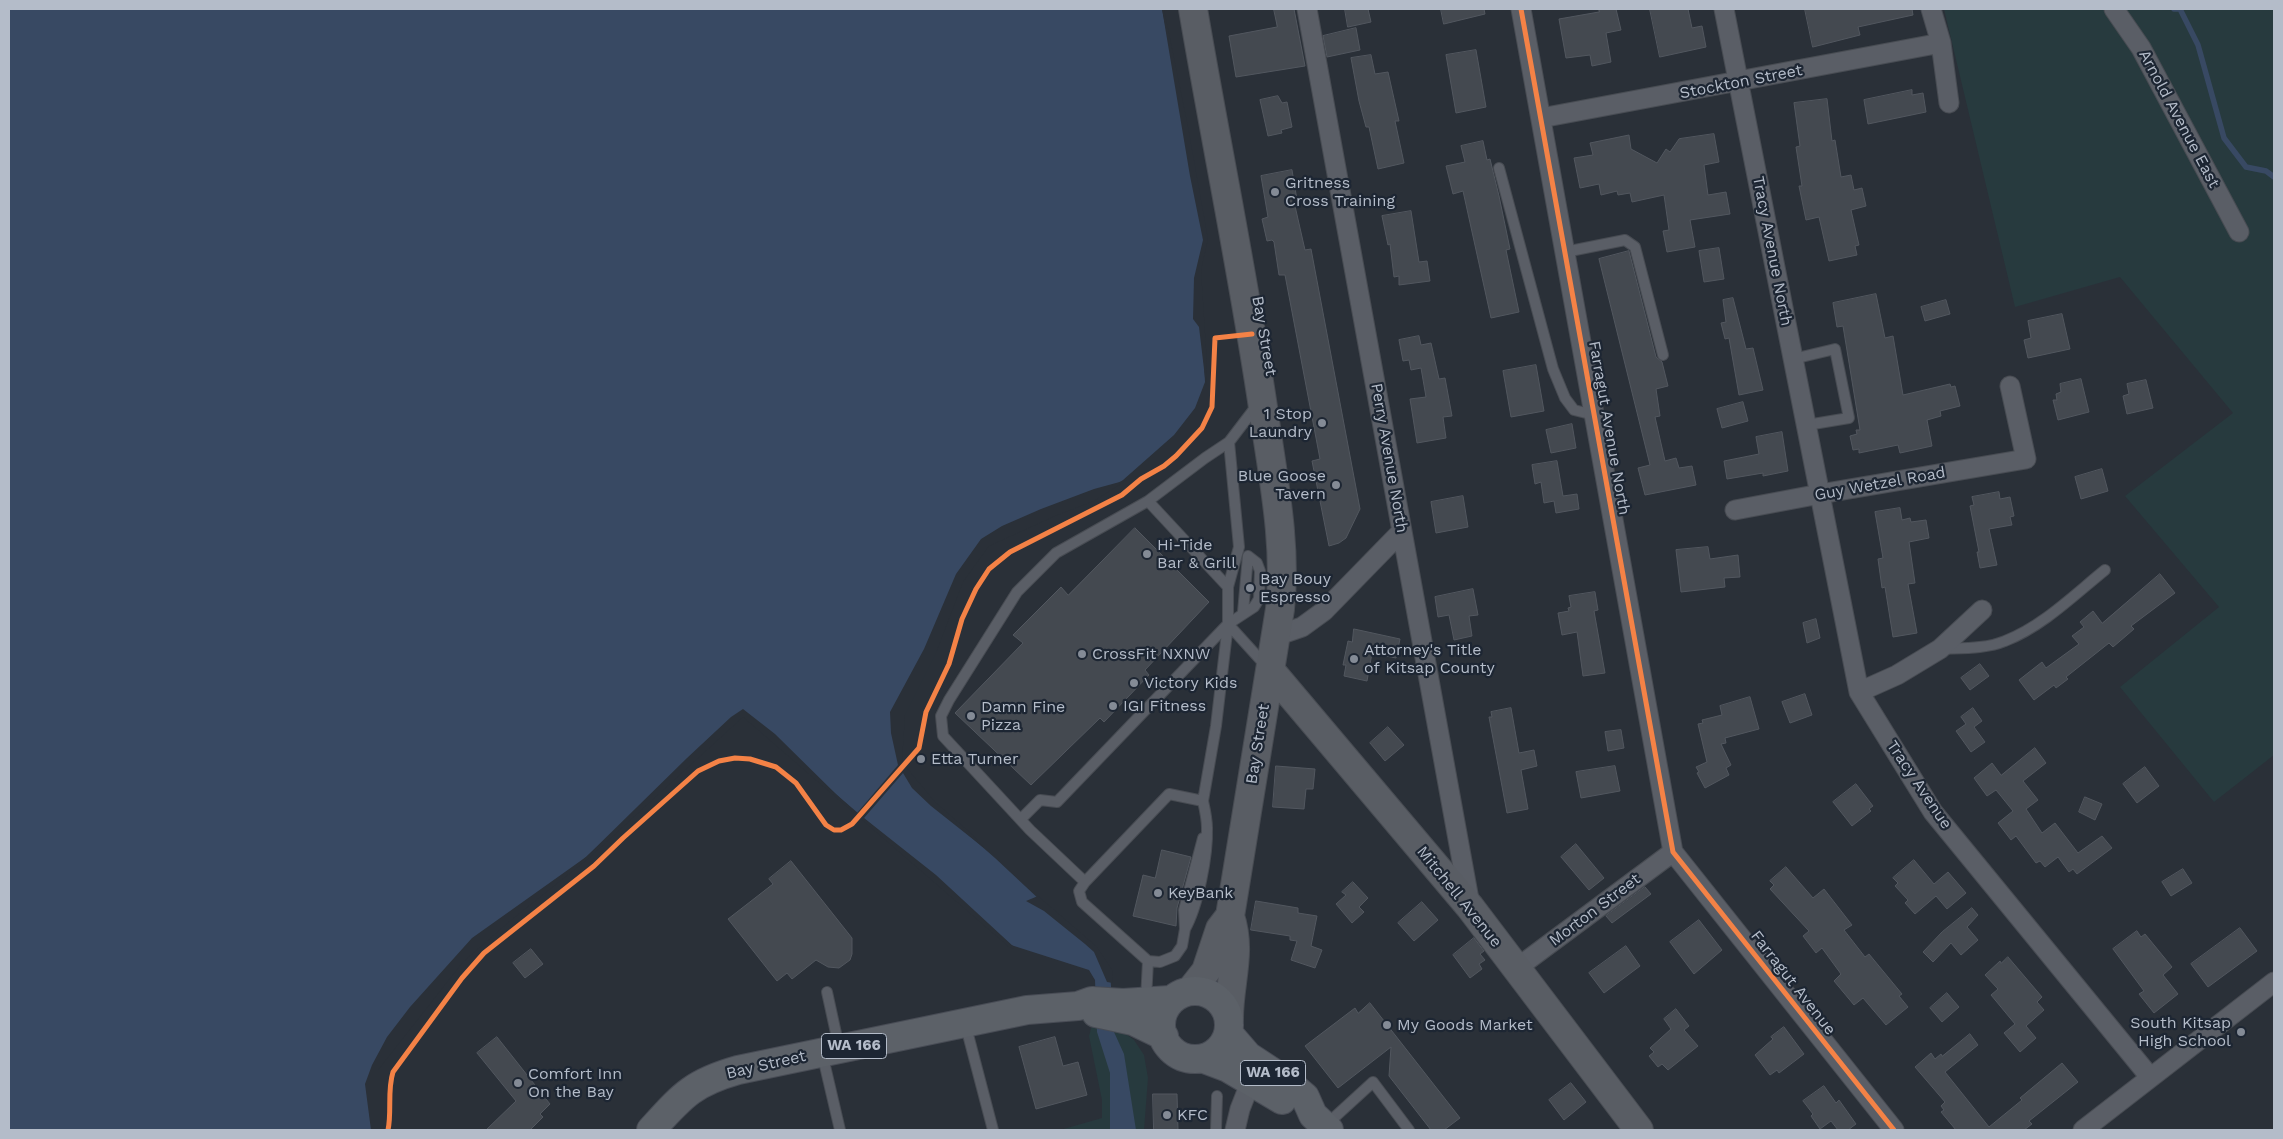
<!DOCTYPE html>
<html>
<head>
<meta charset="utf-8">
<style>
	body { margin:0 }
	#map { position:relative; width:2283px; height:1139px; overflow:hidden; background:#2a3038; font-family:"Work Sans",sans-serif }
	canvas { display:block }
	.frame { position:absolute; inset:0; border:10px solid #b4bcc9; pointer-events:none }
</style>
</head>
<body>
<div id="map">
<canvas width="2283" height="1139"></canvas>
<div class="frame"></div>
</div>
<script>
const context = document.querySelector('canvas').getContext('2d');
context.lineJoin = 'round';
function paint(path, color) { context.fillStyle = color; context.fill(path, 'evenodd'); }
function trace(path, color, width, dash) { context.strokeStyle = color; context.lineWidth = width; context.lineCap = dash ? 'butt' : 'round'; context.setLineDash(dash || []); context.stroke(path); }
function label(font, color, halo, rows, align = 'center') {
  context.font = font + ' "Work Sans",sans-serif'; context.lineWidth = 4.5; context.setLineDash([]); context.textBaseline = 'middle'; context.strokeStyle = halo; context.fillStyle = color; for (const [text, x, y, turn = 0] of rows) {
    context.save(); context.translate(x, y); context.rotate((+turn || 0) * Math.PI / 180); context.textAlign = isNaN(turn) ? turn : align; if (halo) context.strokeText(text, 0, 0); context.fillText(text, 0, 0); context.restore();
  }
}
paint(new Path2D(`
	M1944 9H2274V755L2214 802 2120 687 2219 607 2125 496 2233 413 2120 277 2015 307Z
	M1092 1025 1119 1029 1134 1040 1144 1055 1148 1078 1144 1130H1060L1102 1118V1100L1089 1036Z`), '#273a3e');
paint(new Path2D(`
	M9 9H1162L1186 128 1205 239 1199 270 1205 382 1195 408 1174 435 1123 480 1095 498 987 544 961 581 903 715 899 763 933 804 995 858 1071 929 1095 948 1110 971 1114 1032 1124 1054 1136 1130H1110V1073L1097 1032 1095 980 1089 970 1011 945 743 714 586 857 461 961 375 1069 376 1130H9Z`), '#384963');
paint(new Path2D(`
	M1162 9H1164L1188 127 1208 239 1201 270 1207 364 1206 386 1199 327 1193 319 1194 278 1203 240 1190 176Z
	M1127 480 1094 501 1055 516 989 546 963 582 936 653 905 715 902 762 935 802 973 835 984 848 931 806 912 788 903 773 864 818 936 875 1014 947V949L1009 947 743 717 588 859 510 921 463 962 378 1070V1130H371L365 1084 372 1065 387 1037 410 1007 472 938 586 857 687 758 731 717 743 709 775 734 840 798 857 813 898 765 891 733 890 712 924 649 956 574 981 539 1002 526 1041 509 1094 489Z
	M1038 896 1096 946 1112 970 1113 983 1107 982 1094 952 1085 944 1044 911 1026 901Z`), '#2a3038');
trace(new Path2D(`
	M2174 9H2180L2198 45 2224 138 2246 167 2266 171 2274 177`), '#384963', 5.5);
const building = new Path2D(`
	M1274 9H1294L1305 66 1236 77 1229 36 1277 27Z
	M1345 9H1368L1371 22 1348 27Z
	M1441 9H1484L1485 14 1444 24Z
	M1599 9H1616L1621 30 1606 33 1611 62 1592 66 1590 55 1566 58 1559 19 1599 12Z
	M1650 9H1688L1692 28 1702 26 1706 47 1660 57Z
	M1805 9H1912L1913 15 1858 27 1860 35 1813 47Z
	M1356 28 1360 50 1327 57 1323 36Z
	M1476 50 1486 107 1456 113 1446 55Z
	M1371 55 1375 74 1388 72 1399 121H1395L1404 163 1378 169 1369 127H1366L1359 101 1351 58Z
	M1912 90V95L1923 93 1926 112 1868 124 1864 100Z
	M1278 96 1282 103 1287 102 1292 127 1281 130 1282 133 1268 136 1260 100Z
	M1827 99 1832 141 1835 140 1841 177 1851 175 1854 190 1862 188 1866 206 1851 210 1859 245 1855 246 1857 255 1829 261 1819 217 1806 220 1799 186H1802L1796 147 1800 146 1794 103Z
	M1714 134 1719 162 1704 165 1708 195 1726 192 1730 214 1690 220 1695 247 1667 252 1663 231 1669 230 1664 195 1632 202 1630 193 1618 195 1617 191 1601 195 1599 184 1580 188 1574 158 1593 155 1590 143 1629 135 1631 149 1657 163 1666 149 1670 152 1679 139Z
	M1483 141 1487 160 1490 159 1499 196 1510 249 1506 250 1519 312 1491 318 1463 191 1453 194 1446 166 1465 162 1461 146Z
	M1292 170 1298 206H1295L1305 250 1311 249 1360 509 1346 538 1339 543 1329 546 1312 461 1320 459 1285 275H1279L1274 242 1272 240 1267 241 1262 219 1268 217 1261 176Z
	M1411 211 1419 262 1427 261 1430 281 1399 285V276L1394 277 1390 244 1388 245 1382 216Z
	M1719 248 1724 279 1704 282 1699 251Z
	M1629 251 1656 357 1662 362 1668 386 1656 389 1660 416 1655 417 1665 461 1676 458 1679 468 1692 466 1696 485 1645 495 1638 468 1650 465 1599 259Z
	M1876 294 1885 338 1893 336 1903 395 1950 384 1951 387 1955 386 1960 406 1940 411 1941 416 1927 420 1932 446 1900 453 1898 445 1859 453V449L1853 450 1850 436 1857 434 1856 430H1860L1843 326 1837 327 1833 303Z
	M1733 298 1746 349 1753 348 1763 390 1739 395 1729 338 1725 339 1721 323 1726 322 1723 300Z
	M1946 300 1950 314 1925 321 1921 307Z
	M2062 314 2070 349 2028 358 2024 340 2031 338 2028 321Z
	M1419 336 1421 345 1431 343 1439 379 1445 378 1452 416 1443 417 1446 438 1417 443 1410 399 1426 397 1421 368 1411 370 1409 360 1403 361 1399 340Z
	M1536 365 1544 411 1511 417 1503 371Z
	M2081 379 2089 412 2058 420 2053 400H2057L2056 394 2061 392 2060 384Z
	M2146 380 2153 408 2127 414 2123 396 2129 394 2127 384Z
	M1743 402 1748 421 1722 428 1717 409Z
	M1572 424 1576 448 1551 453 1546 430Z
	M1782 432 1788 471 1763 476V473L1727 479 1724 461 1759 454 1756 437Z
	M1557 461 1563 496 1577 494 1579 509 1556 513 1554 501 1544 503 1541 482 1535 484 1532 465Z
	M2102 469 2108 491 2081 499 2075 477Z
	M1999 492 2000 499 2010 497 2014 516 2010 517 2012 525 1989 529 1997 565 1980 568 1977 552H1979L1970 506 1974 505 1972 497Z
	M1463 496 1468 527 1436 533 1431 502Z
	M1900 508 1902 520 1910 518 1911 522 1926 520 1929 538 1909 542 1915 583 1908 584 1917 633 1893 637 1885 587 1882 588 1878 559 1883 558 1875 512Z
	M1135 528 1209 602 1145 670 1149 675 1104 722 1100 718 1031 785 955 713 1023 643 1013 635 1061 587 1068 595Z
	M1708 547 1710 559 1738 555 1740 577 1724 578 1725 587 1681 592 1676 550Z
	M2160 574 2175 593 2131 626 2134 629 2113 647 2109 643 2066 677 2068 679 2056 688 2054 685 2034 700 2019 680 2042 662 2046 668 2079 644 2072 636 2084 627 2080 622 2093 611 2102 623Z
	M1473 589 1478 615 1469 616 1472 636 1454 640 1449 615 1438 617 1435 597Z
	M1595 592 1598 610 1594 611 1605 673 1583 676 1577 632 1562 635 1558 613 1569 611 1568 608 1571 607 1569 596Z
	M1816 619 1820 638 1807 643 1803 623Z
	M1354 629 1400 639 1396 658 1372 653 1367 681 1344 676 1346 665H1343L1348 641 1352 642Z
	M1980 664 1989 676 1970 690 1961 678Z
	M1805 694 1812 715 1790 723 1782 702Z
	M1750 697 1759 729 1725 738 1726 743 1721 744 1731 765 1726 768 1729 775 1705 788 1697 773 1699 772 1696 767 1707 762 1698 724 1703 723 1702 720 1722 715 1720 706Z
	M1511 708 1519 753 1534 750 1537 766 1521 770 1528 809 1507 813 1489 717H1492L1491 712Z
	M1973 708 1982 721 1974 727 1985 742 1971 752 1956 731 1966 724 1961 717Z
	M1388 727 1404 745 1385 761 1370 743Z
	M1621 730 1624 748 1608 751 1605 732Z
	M2035 748 2046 763 2023 781 2038 800 2026 809 2042 833 2055 823 2078 853 2102 836 2112 848 2077 874 2073 869 2069 872 2058 857 2045 867 2040 861 2036 863 2016 836 2011 840 1998 823 2013 811 1996 790 1987 796 1974 778 1992 763 2001 775Z
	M1276 766 1315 769 1313 789H1306L1304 809 1273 807Z
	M1615 766 1620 791 1581 798 1576 772Z
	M2145 767 2159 786 2137 803 2123 784Z
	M1856 784 1873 806 1869 809 1871 811 1852 826 1833 802Z
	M2085 797 2102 804 2095 820 2079 812Z
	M1576 844 1604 878 1589 890 1561 857Z
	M1162 850 1191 857 1177 908 1176 926 1133 916 1143 875 1155 878Z
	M1914 860 1934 884 1948 872 1966 893 1947 909 1936 896 1915 914 1905 903 1908 900 1895 886 1898 883 1893 878Z
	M791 861 852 938V954L850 960 839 968 828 967 816 960 792 979 787 973 777 981 728 919 773 884 769 879Z
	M1786 867 1813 898 1824 889 1852 925 1844 930 1865 957 1869 954 1902 994 1899 996 1908 1007 1886 1025 1863 998 1854 1005 1834 981 1841 974 1822 948 1816 953 1803 936 1809 931 1770 889 1774 885 1770 881Z
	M2183 869 2192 883 2171 896 2162 882Z
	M1353 882 1368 898 1359 907 1364 912 1352 923 1336 904 1346 895 1342 892Z
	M1645 887 1651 894 1612 923 1606 916Z
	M1256 901 1298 908V913L1317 916 1311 946 1322 950 1315 968 1291 960 1297 941 1290 940V936L1251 930Z
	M1422 902 1438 920 1414 941 1398 923Z
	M1972 908 1978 915 1967 927 1978 940 1961 955 1951 943 1933 962 1923 952 1942 932Z
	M1699 920 1722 950 1694 974 1670 942Z
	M2240 928 2257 951 2208 987 2191 964Z
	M2137 931 2141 937 2145 934 2172 967 2163 975 2178 994 2154 1013 2139 994 2144 991 2113 949Z
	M1474 938 1484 951 1480 954 1485 960 1479 964 1482 969 1470 978 1453 955Z
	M1626 946 1640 966 1604 993 1589 973Z
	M531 949 543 964 525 978 513 963Z
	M2008 957 2042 997 2037 1002 2044 1010 2026 1026 2036 1038 2020 1052 2004 1033 2015 1024 1991 995 1998 989 1985 975 2000 961 2001 963Z
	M1947 993 1959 1007 1942 1022 1930 1008Z
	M1370 1003 1460 1118 1444 1130H1431L1389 1076 1391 1047 1338 1088 1305 1046 1355 1008 1358 1013Z
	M1676 1009 1689 1026 1684 1030 1698 1046 1668 1070 1662 1064 1658 1067 1649 1056 1654 1052 1650 1048 1671 1029 1664 1019Z
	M1784 1027 1804 1054 1779 1073 1777 1070 1770 1075 1755 1055 1773 1039 1771 1037Z
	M1970 1034 1978 1045 1945 1072 1989 1127 2022 1100 2020 1098 2062 1063 2078 1082 2029 1121 2032 1124 2024 1130H1956L1941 1112 1944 1110 1941 1106 1945 1102 1915 1067 1931 1053 1935 1059 1941 1054 1942 1056Z
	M497 1037 550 1104 540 1114 543 1117 530 1130H486L516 1101 477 1053Z
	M1055 1037 1063 1066 1078 1062 1087 1095 1036 1109 1019 1047Z
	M1571 1083 1586 1102 1564 1120 1549 1100Z
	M1824 1086 1836 1103 1839 1100 1856 1124 1848 1130H1838L1831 1121 1820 1129 1811 1116 1813 1114 1803 1101Z
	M1153 1094H1177L1178 1130H1154Z`);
paint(building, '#444950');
trace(building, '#52575f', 1);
const lane = new Path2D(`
	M1499 168 1553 369 1565 398 1574 410 1594 415
	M1565 252 1625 240 1635 247 1663 355
	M1793 359 1835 349 1849 418 1807 425
	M1148 501 1228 587 1239 547 1229 442 1258 404
	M1228 587V624L1266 666
	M1243 612 1248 556
	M1941 649C1961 648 1986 649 2005 641 2043 626 2074 595 2105 570
	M1203 801 1216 726 1228 624 1254 607 1259 599 1260 571 1257 563 1248 556
	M1021 819 1040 800 1057 802 1228 624
	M1085 882 1079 891 1082 902 1148 961 1160 962 1175 956 1182 946 1185 929 1184 910 1203 838
	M1185 929C1198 906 1208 855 1207 828 1207 819 1205 810 1203 801L1169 794 1085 882 1030 830 943 736 941 716 949 700 1017 592 1056 553 1148 501 1205 458 1229 442
	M827 992 839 1047
	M1146 1000 1148 961
	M965 1023 993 1130
	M822 1053 840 1130
	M1326 1125 1373 1082 1409 1130
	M1216 1130 1217 1096`);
const street = new Path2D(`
	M1307 9 1470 905
	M1521 9 1673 852 1894 1130
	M1724 9 1859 692 1933 812 2150 1077
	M1931 9 1941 43 1949 103
	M2114 9 2141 48 2239 232
	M1541 118 1941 43
	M1735 510 1820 494 2026 459 2010 386
	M1276 636 1302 627 1324 611 1402 531
	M1859 692 1897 675 1940 649 1982 610
	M1517 968 1673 852
	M1235 1130 1240 1109 1251 1081
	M2083 1130 2274 982`);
const secondary = new Path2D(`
	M1193 9C1216 144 1244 278 1264 414 1273 478 1287 544 1280 609L1230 916C1242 952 1229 982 1229 1018
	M1270 670 1470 907 1639 1130
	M1191 990 1206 971 1220 929 1230 916`);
const primary = new Path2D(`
	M1161 1025a34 34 0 1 1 68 0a34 34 0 1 1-68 0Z
	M1096 1013 1133 1021 1164 1036
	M1229 1034 1248 1056 1286 1081 1305 1097 1313 1115 1329 1130
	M1204 1059 1228 1068 1282 1100
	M651 1130C682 1096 692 1083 738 1070L1027 1010 1078 1006 1092 1001 1123 1003 1170 1000`);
trace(lane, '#484c53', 12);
trace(street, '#484c53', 21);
trace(secondary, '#484c53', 30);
trace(primary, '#484c55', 30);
trace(lane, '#5a5e66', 10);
trace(street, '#5a5e66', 19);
trace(secondary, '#595d64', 28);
trace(primary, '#5c6168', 28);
trace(new Path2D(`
	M1521 9 1673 852 1894 1130
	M388 1130C392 1111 387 1091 393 1072L462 978 484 953 594 866 623 838 698 771 719 761 735 758 750 759 776 767 796 783 826 825 834 830H841L852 824 919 748 926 712 949 664 962 619 976 589 989 569 1010 552 1122 495 1141 479 1164 466 1176 456 1202 428 1212 407 1215 338 1252 334`), '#f48246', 5);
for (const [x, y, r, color] of [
	[1275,192,5,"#848b96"],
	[1322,423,5,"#848b96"],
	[1336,485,5,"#848b96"],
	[1147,554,5,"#848b96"],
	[1250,588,5,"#848b96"],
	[1082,654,5,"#848b96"],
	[1354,659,5,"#848b96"],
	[1134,683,5,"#848b96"],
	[1113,706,5,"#848b96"],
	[971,716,5,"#848b96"],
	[921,759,5,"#848b96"],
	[1158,893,5,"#848b96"],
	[1387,1025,5,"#848b96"],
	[2241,1032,5,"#848b96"],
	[518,1083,5,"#848b96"],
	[1167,1115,5,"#848b96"]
]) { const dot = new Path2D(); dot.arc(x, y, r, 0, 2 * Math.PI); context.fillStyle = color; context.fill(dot); trace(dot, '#1d2633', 2); }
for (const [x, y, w] of [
	[854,1046,65],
	[1273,1073,65]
]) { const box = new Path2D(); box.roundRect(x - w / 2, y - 12.5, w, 25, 4); context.fillStyle = '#1d2633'; context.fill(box); trace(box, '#b4bcc9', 1); }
label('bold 15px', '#b4bcc9', null, [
	["WA 166",854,1046],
	["WA 166",1273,1073]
]);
label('16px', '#b4bcc9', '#1d2633', [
	["Stockton Street",1741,82,-11],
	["Arnold Avenue East",2179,119,62],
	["Tracy Avenue North",1772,251,79],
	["Bay Street",1264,336,80],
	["Farragut Avenue North",1609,428,80],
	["Perry Avenue North",1389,458,80],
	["Guy Wetzel Road",1880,484,-10],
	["Bay Street",1258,744,-81],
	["Tracy Avenue",1919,785,56],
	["Mitchell Avenue",1459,897,51],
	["Morton Street",1595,910,-37],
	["Farragut Avenue",1793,983,52],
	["Bay Street",766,1065,-13]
]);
label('16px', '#b4bcc9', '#1d2633', [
	["Gritness",1285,183],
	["Cross Training",1285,201],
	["1 Stop",1312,414,"right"],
	["Laundry",1312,432,"right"],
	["Blue Goose",1326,476,"right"],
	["Tavern",1326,494,"right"],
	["Hi-Tide",1157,545],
	["Bar & Grill",1157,563],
	["Bay Bouy",1260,579],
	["Espresso",1260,597],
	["Attorney's Title",1364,650],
	["of Kitsap County",1364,668],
	["CrossFit NXNW",1092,654],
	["Victory Kids",1144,683],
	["IGI Fitness",1123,706],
	["Damn Fine",981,707],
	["Pizza",981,725],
	["Etta Turner",931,759],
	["KeyBank",1168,893],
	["South Kitsap",2231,1023,"right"],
	["High School",2231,1041,"right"],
	["My Goods Market",1397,1025],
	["Comfort Inn",528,1074],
	["On the Bay",528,1092],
	["KFC",1177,1115]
], 'left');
</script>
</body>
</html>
